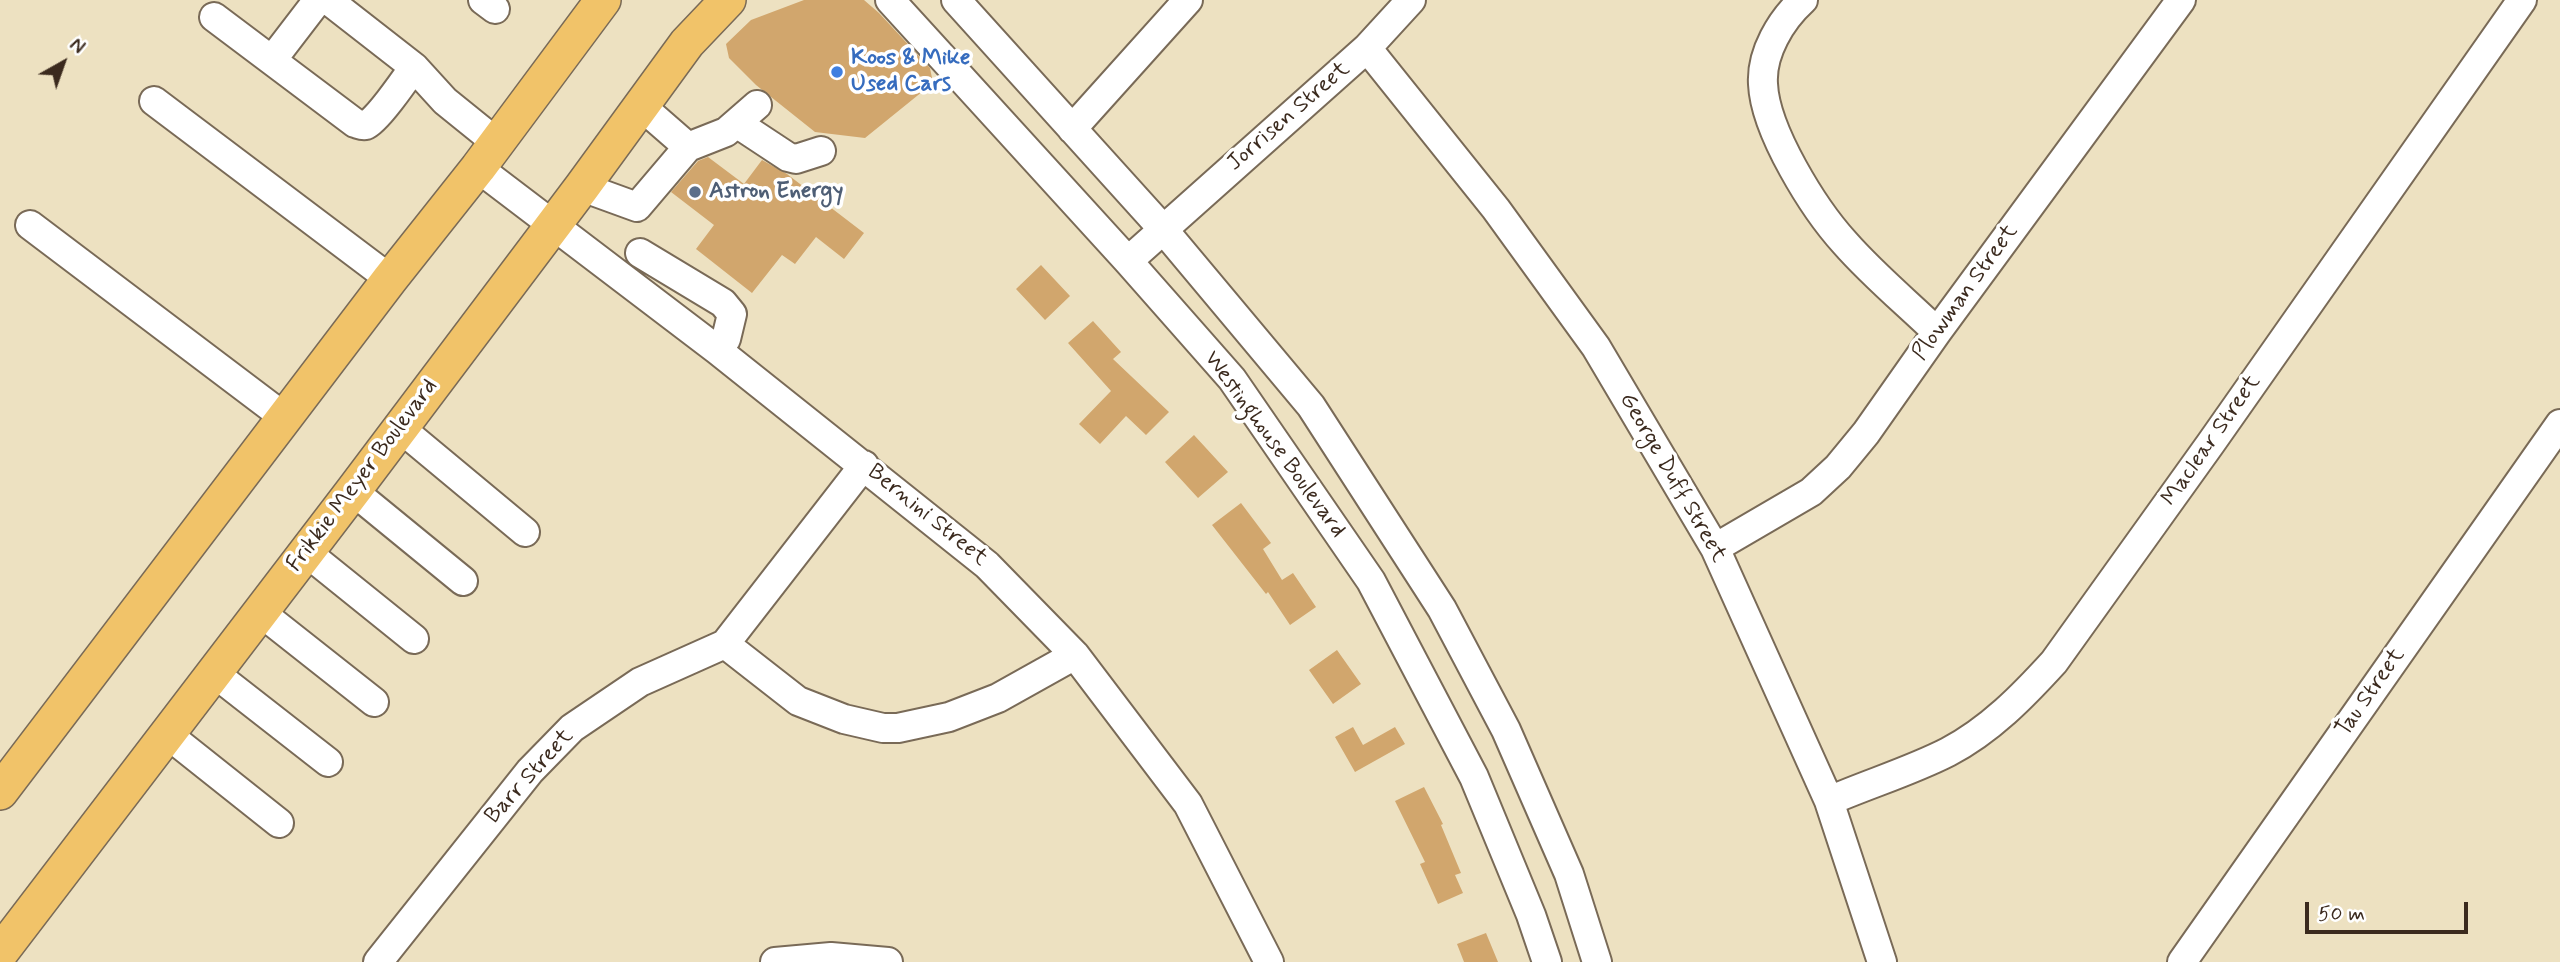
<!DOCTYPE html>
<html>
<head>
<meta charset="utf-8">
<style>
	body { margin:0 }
	#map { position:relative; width:2560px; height:962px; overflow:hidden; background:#ede1c1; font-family:Mynerve,sans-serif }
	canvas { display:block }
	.north { position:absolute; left:28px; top:28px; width:70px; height:70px; -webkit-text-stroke:5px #fff; paint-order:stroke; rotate:40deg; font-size:19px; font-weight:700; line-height:28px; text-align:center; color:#3b2a1e }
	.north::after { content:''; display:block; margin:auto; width:24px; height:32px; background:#3b2a1e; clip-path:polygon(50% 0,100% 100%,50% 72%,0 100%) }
	.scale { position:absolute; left:2305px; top:902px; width:163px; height:32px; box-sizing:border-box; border:4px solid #3b2a1e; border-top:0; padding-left:9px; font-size:21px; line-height:24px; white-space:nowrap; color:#3b2a1e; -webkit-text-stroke:5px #fff; paint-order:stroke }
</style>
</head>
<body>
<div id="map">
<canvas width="2560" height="962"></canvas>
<div class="north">N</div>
<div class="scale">50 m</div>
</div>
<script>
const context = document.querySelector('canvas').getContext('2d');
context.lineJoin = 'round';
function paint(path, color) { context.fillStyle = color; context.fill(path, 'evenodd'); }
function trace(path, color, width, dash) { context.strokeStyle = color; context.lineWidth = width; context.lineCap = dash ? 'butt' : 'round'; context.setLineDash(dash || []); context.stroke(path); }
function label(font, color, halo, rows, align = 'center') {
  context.font = font + ' Mynerve,sans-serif'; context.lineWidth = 7; context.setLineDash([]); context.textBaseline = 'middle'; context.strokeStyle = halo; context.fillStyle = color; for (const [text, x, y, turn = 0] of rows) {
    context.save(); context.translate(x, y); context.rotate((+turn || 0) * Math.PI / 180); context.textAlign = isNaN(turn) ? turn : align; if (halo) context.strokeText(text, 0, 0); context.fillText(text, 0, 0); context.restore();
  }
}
paint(new Path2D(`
	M804 0H864L879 13 930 68 933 83 865 138 815 132 756 85 729 58 726 44 751 20Z
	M708 157 744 184 762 160 787 174 864 233 844 259 816 237 795 264 782 255 752 293 696 249 714 225 671 192 698 161Z
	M1041 265 1070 296 1045 320 1016 289Z
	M1093 321 1121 352 1113 359 1169 412 1146 435 1126 416 1100 444 1079 424 1111 391 1068 343Z
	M1194 435 1228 472 1198 498 1165 462Z
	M1241 503 1271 543 1263 549 1282 580 1293 573 1316 607 1290 625 1268 592 1266 594 1212 525Z
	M1337 650 1361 684 1333 704 1309 670Z
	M1353 727 1363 745 1395 727 1405 744 1355 772 1335 737Z
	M1424 787 1443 824 1441 825 1461 873 1455 875 1463 893 1438 904 1420 864 1425 862 1395 801Z
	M1486 933 1498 962H1464L1457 944Z`), '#d1a66d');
const minor = new Path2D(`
	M328 0 414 67 445 101 497 143
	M483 0 495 9
	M890 0 1128 261 1232 379 1371 581 1474 777 1531 915 1547 962
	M956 0 1162 228 1311 406 1442 609 1506 730 1569 874 1597 962
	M1803 0C1781 20 1761 53 1763 84 1765 131 1814 209 1845 243 1873 275 1907 303 1937 332
	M214 17 355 123C359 124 362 126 366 125 376 122 407 77 414 67
	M1367 48 1496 209 1596 347 1715 548 1829 801 1882 962
	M272 60 318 0
	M154 101 390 279
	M641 106 688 147
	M738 124 788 157 796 159 821 151
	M1072 129 1188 0
	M478 168 716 349 987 565 1075 655 1188 804 1269 962
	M582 187 637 207 688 147 726 132 757 105
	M30 225 284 417
	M640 253 723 303 732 314 726 339 716 349
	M1128 261 1367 48 1411 0
	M400 428 525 532
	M353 491 463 581
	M1715 548 1811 492 1838 467 1866 433 1937 332 2181 0
	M306 552 414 639
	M260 612 374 702
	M725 644 798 701 844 719 883 728H898L949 717 998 698 1075 655
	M214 673 328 762
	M167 734 279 823
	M1829 801C1868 784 1911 771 1948 752 1990 730 2023 696 2054 662L2211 443 2522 0
	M378 962 530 771 572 728 640 682 725 644 864 465
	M775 962 831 957 888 962
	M2182 962 2560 424`);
const major = new Path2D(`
	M0 792 390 279 478 168 603 0
	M0 953 353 491 582 187 687 43 728 0`);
trace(minor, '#796a57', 32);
trace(major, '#796a57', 38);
trace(minor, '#fff', 28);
trace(major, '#f1c369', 35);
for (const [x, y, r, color] of [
	[837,72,7,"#3f7fe0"],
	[695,192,7,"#5c6f8a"]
]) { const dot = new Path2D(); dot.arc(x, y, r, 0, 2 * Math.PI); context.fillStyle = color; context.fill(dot); trace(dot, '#fff', 2.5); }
label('bold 23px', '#366cbe', '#fff', [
	["Koos & Mike",851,59],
	["Used Cars",851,85]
], 'left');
label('23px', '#3b2a1e', '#fff', [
	["Jorrisen Street",1289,117,-41],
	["Plowman Street",1966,293,-54],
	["Maclear Street",2212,441,-55],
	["Westinghouse Boulevard",1274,445,54],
	["Frikkie Meyer Boulevard",363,476,-53],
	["George Duff Street",1672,478,60],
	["Bernini Street",927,516,39],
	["Tau Street",2371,693,-55],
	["Barr Street",530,777,-48]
]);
label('bold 23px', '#4e5e75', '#fff', [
	["Astron Energy",709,192]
], 'left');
</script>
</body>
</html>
